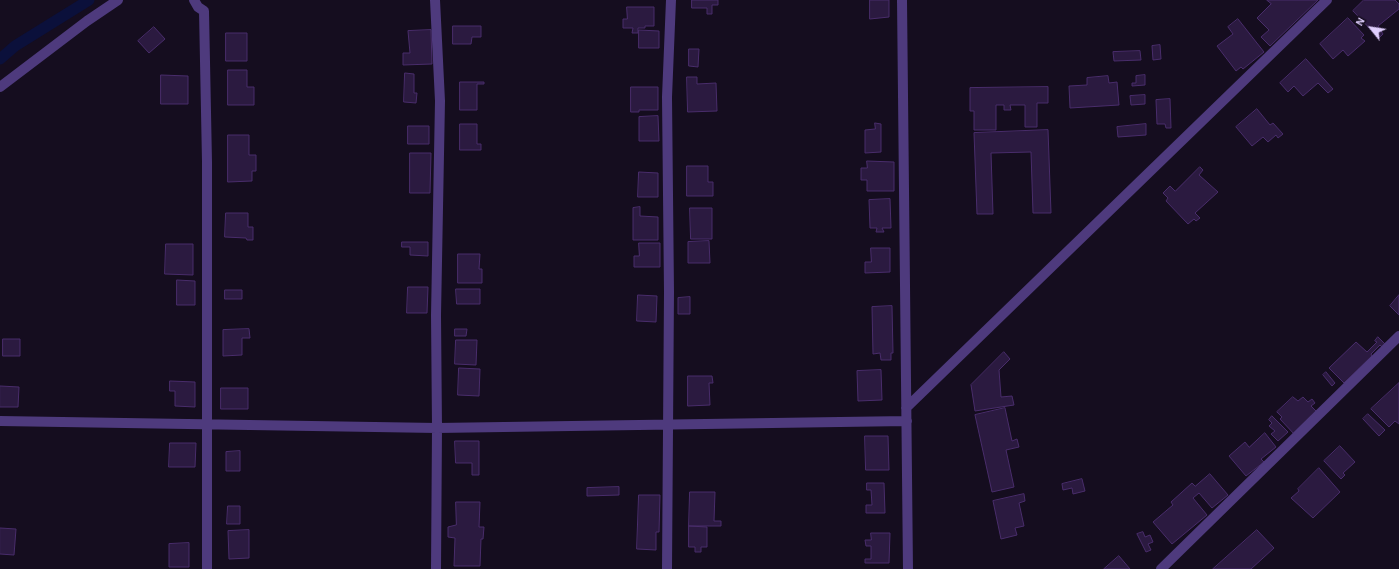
<!DOCTYPE html>
<html>
<head>
<meta charset="utf-8">
<style>
	body { margin:0 }
	#map { position:relative; width:1399px; height:569px; overflow:hidden; background:#150d1f; font-family:"Alegreya Sans",sans-serif }
	canvas { display:block }
	.north { position:absolute; left:1351px; top:8px; width:40px; height:40px; -webkit-text-stroke:3px #150d1f; paint-order:stroke; rotate:300deg; font-size:11px; font-weight:700; line-height:16px; text-align:center; color:#dfcefd }
	.north::after { content:''; display:block; margin:auto; width:14px; height:18px; background:#dfcefd; clip-path:polygon(50% 0,100% 100%,50% 72%,0 100%) }
</style>
</head>
<body>
<div id="map">
<canvas width="1399" height="569"></canvas>
<div class="north">N</div>
</div>
<script>
const context = document.querySelector('canvas').getContext('2d');
context.lineJoin = 'round';
function trace(path, color, width, dash) { context.strokeStyle = color; context.lineWidth = width; context.lineCap = dash ? 'butt' : 'round'; context.setLineDash(dash || []); context.stroke(path); }
function paint(path, color) { context.fillStyle = color; context.fill(path, 'evenodd'); }
trace(new Path2D(`
	M0 59 15 46 89 0`), '#0b103b', 11);
const building = new Path2D(`
	M692 0H718V5H712V14H707V8H692Z
	M870 0H889V17L870 19Z
	M1267 0H1318L1270 46 1261 37 1269 30 1257 18 1271 4Z
	M1364 0H1395L1399 4V9L1378 26 1383 34 1379 38 1353 11Z
	M627 7H654V26H645V28H638V33H632L633 28H623V19H627Z
	M1348 18 1364 35 1361 38 1365 41 1348 56 1343 50 1333 59 1320 44Z
	M1238 19 1264 52 1243 69 1241 67 1236 71 1217 46 1233 34 1228 27Z
	M453 26H481V37H472L471 44H453Z
	M154 27 165 39 149 53 138 41Z
	M431 30 432 64 403 65V53H410L408 31Z
	M639 30 659 31V48H639Z
	M226 33H247V61H226Z
	M1160 45 1161 59 1153 60 1152 46Z
	M689 49H699L698 67 689 66Z
	M1140 51 1141 60 1114 61 1113 52Z
	M1306 59 1333 89 1328 93 1318 83 1303 96 1294 86 1288 92 1280 83Z
	M228 70H247V87H254V105H228Z
	M405 73 414 74V93H417L416 103 404 102Z
	M161 75 188 76V104H161Z
	M1145 75V85L1132 86V83H1136V76Z
	M1108 76 1109 83 1117 82 1119 105 1070 108 1069 86 1087 85V78Z
	M687 77H697V84L716 83 717 111 688 112Z
	M460 82H484V84H477V110H460Z
	M631 87H658V110H639V112H631Z
	M1048 87V103H1037V127H1025V105H1010L1011 110H1004V105H996V130H974V111H970V88Z
	M1145 95V104L1131 105 1130 96Z
	M1170 99 1171 128H1166L1165 124H1157L1156 100Z
	M1257 109 1270 125 1273 123 1283 134 1278 138 1276 135 1268 142 1263 137 1252 146 1236 127Z
	M658 116 659 141H639V117Z
	M875 123 881 124V152L865 153V130L875 129Z
	M460 124H477V144H481V150H460Z
	M1146 124V135L1118 137 1117 127Z
	M408 126H429V144H408Z
	M1048 130 1051 213H1033L1031 152 991 153 993 214H977L974 133Z
	M228 135H249V155H256V171H252V181L228 182Z
	M410 153H431L430 193H410Z
	M867 161 894 162V191H867V180H861V168H867Z
	M687 166H708V182H713V196H687Z
	M1200 167 1203 170 1199 175 1218 192 1195 213 1200 218 1196 221 1194 219 1188 224 1166 201 1168 198 1163 193 1170 186 1175 191Z
	M639 172 658 173V197H638Z
	M890 199 891 228H882L884 232H876L877 228H870L869 200Z
	M640 207V216L658 217V240H633V208Z
	M690 208H712V239H691Z
	M226 213H248V227H253V240H247L246 238 225 237Z
	M709 241 710 263H688V242Z
	M402 242H428V256L410 255V247H402Z
	M639 243H660V267H634V256H639Z
	M166 244H193V275L165 274Z
	M871 248H890V272L865 273V262H871Z
	M458 254H480L479 269H482V283H458Z
	M177 280 195 281V305H177Z
	M408 287H428L427 313H407Z
	M456 289H480V304H457Z
	M225 290H242V299H225Z
	M638 295 657 296 656 322 637 321Z
	M1399 295V315L1390 306Z
	M690 297V314H678V298Z
	M892 306 893 353H891V360H881L880 353 873 354 872 307Z
	M249 329 250 338H242V355L223 356V330Z
	M455 329H467L466 336H455Z
	M1378 337 1385 344 1382 347 1380 345 1371 354 1372 356 1344 383 1329 368 1356 342 1367 352 1377 342 1375 341Z
	M3 339H20V356H3Z
	M456 340H477L476 365 455 364Z
	M1004 352 1010 359 999 370 1001 397 1012 396 1014 405 975 411 971 385Z
	M459 368 480 369 479 396 458 395Z
	M881 370 882 400 858 401 857 371Z
	M1326 372 1335 383 1332 386 1323 375Z
	M688 376H712L713 383H709L710 405 688 406Z
	M170 381 195 382V407L175 406V391H170Z
	M1399 383V424L1395 421 1389 427 1371 409Z
	M0 386 19 387 18 407H0Z
	M221 388H248V409H221Z
	M1293 397 1298 401 1303 397 1308 402 1312 399 1315 403 1311 406 1317 412 1295 435 1280 419 1282 417 1277 412Z
	M1005 408 1012 441 1017 439 1019 447 1006 450 1014 487 992 492 975 415Z
	M1368 414 1385 430 1379 436 1363 419Z
	M1272 416 1288 432 1278 441 1271 434 1275 431 1269 426 1272 423 1269 420Z
	M1265 433 1276 447 1261 459 1264 462 1246 476 1229 456 1245 442 1249 447Z
	M865 436H888L889 470H866Z
	M455 441H479V475H472V463H456Z
	M170 443H196L195 467H169Z
	M1340 446 1355 462 1343 473 1345 475 1341 479 1324 461Z
	M240 451V471H226V452Z
	M1319 468 1340 492 1313 518 1291 498 1299 491 1298 489Z
	M1210 474 1228 495 1212 508 1199 493 1193 498 1207 515 1172 544 1153 522 1173 505 1171 502 1192 483 1195 486Z
	M1082 479 1085 491 1073 494 1072 488 1063 490 1062 484Z
	M867 483H884L885 513H866V505H872L871 490H867Z
	M619 487V495L587 496V488Z
	M690 492H715L714 521H721V526H689Z
	M1024 494 1025 501 1019 503 1024 526 1015 528 1017 535 1001 539 993 501Z
	M639 495H660L659 532H656V550L637 549Z
	M456 502H480L479 527H484L483 539H481L480 566H454L455 538 448 537V527L456 525Z
	M228 506H240V524H227Z
	M689 526 707 527V547H701V552H695V547H689Z
	M0 528 16 529 14 555 0 554Z
	M249 530V558L229 559 228 531Z
	M1257 530 1274 548 1251 569H1213Z
	M1143 532 1145 537 1150 535 1153 542 1148 544 1151 550 1146 552 1137 534Z
	M871 533H890L889 563H865V559H871V546H866L865 540H871Z
	M189 543V567H169V544Z
	M1119 556 1130 569H1104Z`);
paint(building, '#2b1a40');
trace(building, '#492d6b', 1);
trace(new Path2D(`
	M194 0 198 7 204 11 207 162V569
	M435 0 440 101 436 315 437 428 436 569
	M902 0 908 569
	M0 87 87 21 118 0
	M906 408 1327 0
	M0 421 437 428 907 421
	M667 569 669 292 667 97 671 0
	M1161 569 1399 336`), '#4e3a7d', 10);
</script>
</body>
</html>
